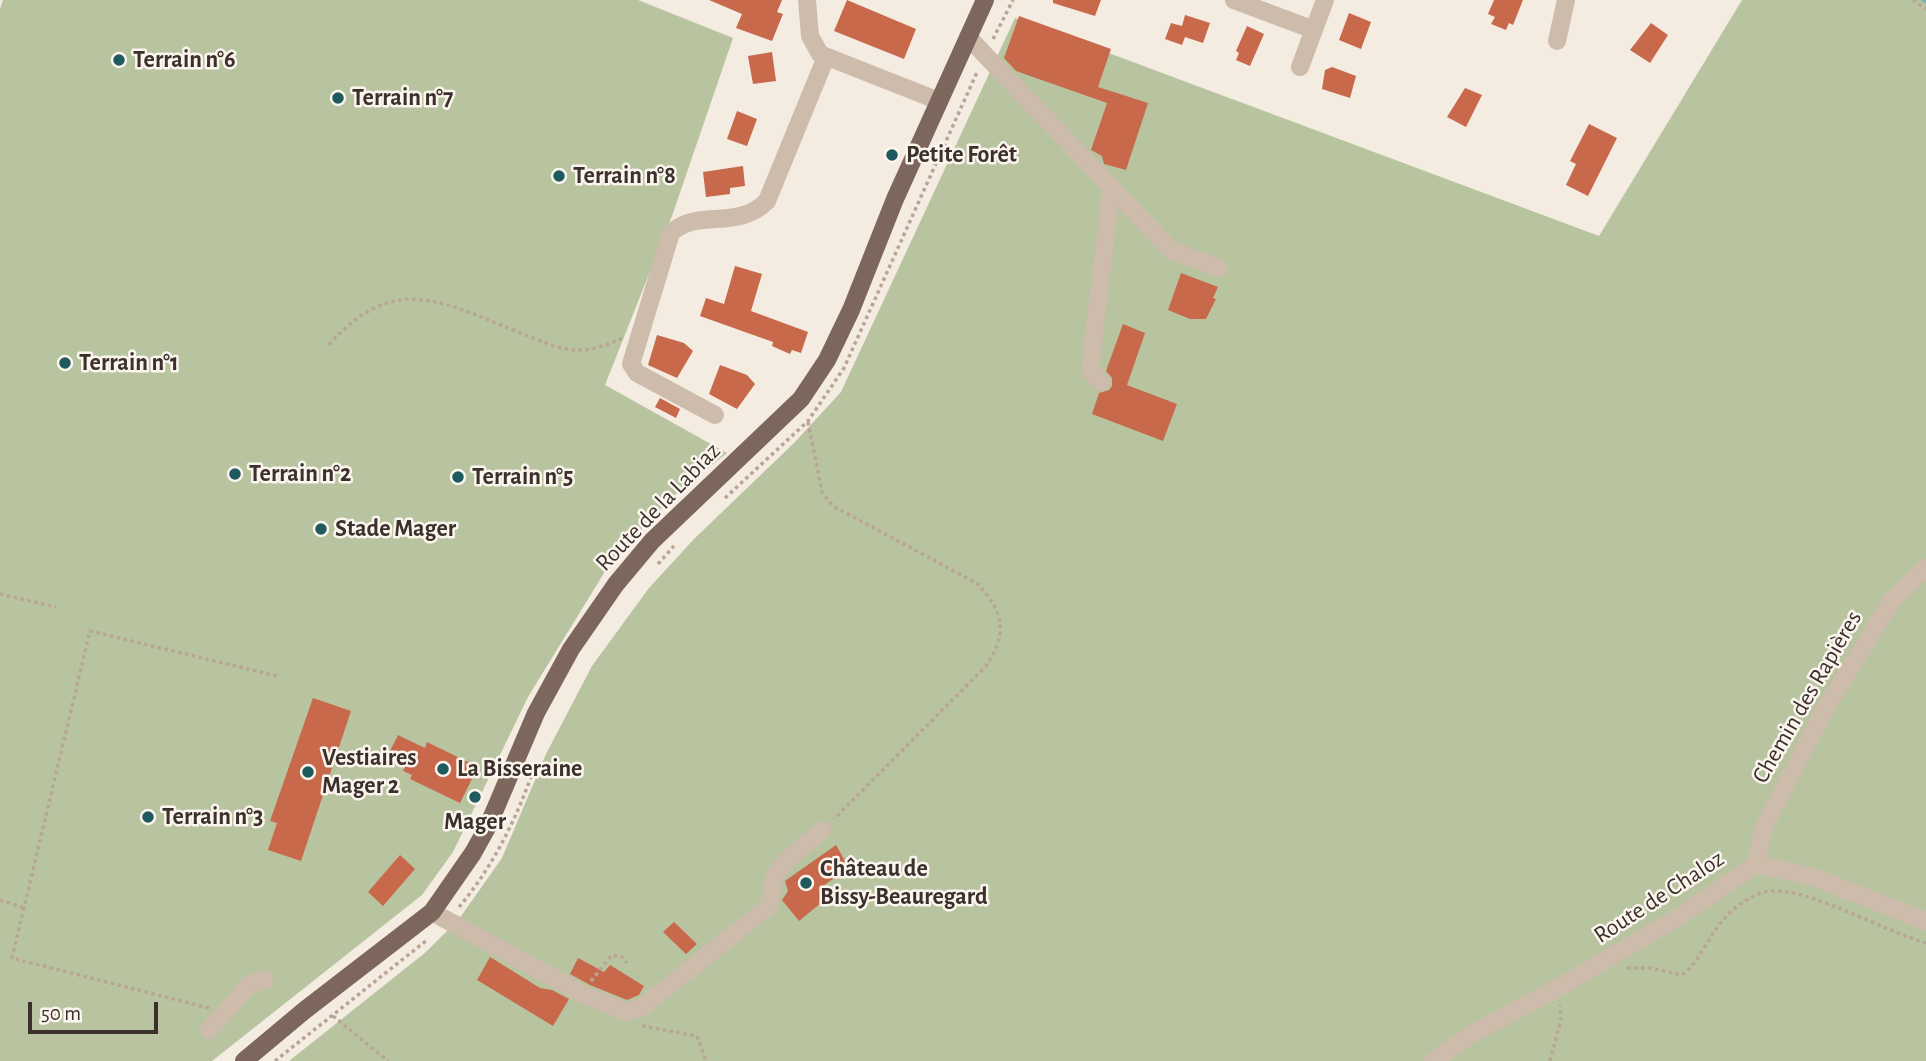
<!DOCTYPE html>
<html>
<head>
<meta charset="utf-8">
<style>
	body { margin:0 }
	#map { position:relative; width:1926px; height:1061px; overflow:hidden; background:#f4ebe1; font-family:"Alegreya Sans",sans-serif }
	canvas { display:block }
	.scale { position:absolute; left:28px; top:1002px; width:130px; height:32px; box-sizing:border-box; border:4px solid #3b302b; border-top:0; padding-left:9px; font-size:21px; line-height:24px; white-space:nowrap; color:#3b302b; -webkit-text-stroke:5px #fbf5ee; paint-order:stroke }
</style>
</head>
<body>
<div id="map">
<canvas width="1926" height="1061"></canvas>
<div class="scale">50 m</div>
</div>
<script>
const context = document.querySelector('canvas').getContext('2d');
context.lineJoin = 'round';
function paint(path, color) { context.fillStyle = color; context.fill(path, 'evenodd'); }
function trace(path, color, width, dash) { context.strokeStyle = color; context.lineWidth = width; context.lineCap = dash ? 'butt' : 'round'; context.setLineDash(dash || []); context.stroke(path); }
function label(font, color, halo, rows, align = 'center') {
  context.font = font + ' "Alegreya Sans",sans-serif'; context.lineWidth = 5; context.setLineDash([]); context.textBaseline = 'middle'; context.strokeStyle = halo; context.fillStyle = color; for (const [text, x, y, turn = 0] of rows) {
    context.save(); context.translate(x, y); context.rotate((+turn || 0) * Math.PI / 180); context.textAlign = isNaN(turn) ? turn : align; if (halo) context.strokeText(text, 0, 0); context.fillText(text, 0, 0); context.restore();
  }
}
paint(new Path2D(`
	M3 0H638L733 38 672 216 605 385 727 453 671 498 612 560 528 697 453 852 422 895 212 1061H0V9Z
	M1742 0H1926V1061H289L426 952 459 919 502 858 546 754 592 666 649 588 694 539 794 443 841 392 1015 18 1599 236Z`), '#b8c4a0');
trace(new Path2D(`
	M1924 0 1926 1`), '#7fb0b2', 5);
paint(new Path2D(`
	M709 0H782L777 12 783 14 772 41 736 28 742 14Z
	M847 0 916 29 904 59 834 31Z
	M1053 0H1101L1095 16 1053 3Z
	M1494 0H1523L1513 25 1509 23 1506 30 1491 24 1495 17 1488 14Z
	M1349 13 1371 22 1361 49 1339 40Z
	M1185 15 1210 23 1203 43 1185 37 1182 45 1165 39 1171 23 1182 26Z
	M1019 16 1111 49 1098 87 1148 103 1126 170 1104 164 1102 156 1091 150 1107 103 1016 71 1004 58Z
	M1651 23 1668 35 1650 63 1630 50Z
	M1247 26 1264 34 1250 66 1236 60 1239 53 1236 51Z
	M772 52 776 81 753 84 748 56Z
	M1332 67 1356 76 1350 98 1322 89 1325 70Z
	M1465 88 1482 95 1466 127 1447 117Z
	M737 111 757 119 747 146 727 139Z
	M1589 124 1617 138 1588 196 1566 185 1576 164 1570 161Z
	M743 166 745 186 730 188V194L706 197 703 172Z
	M735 266 762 274 751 311 808 332 801 353 792 350 790 354 772 346 773 342 700 316 706 298 724 304Z
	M1181 273 1218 287 1213 298 1216 299 1206 319H1190L1168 310Z
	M1123 324 1145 333 1127 385 1177 404 1163 441 1092 414 1099 393 1109 390 1112 386V378L1106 371Z
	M657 335 684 343 693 351 677 378 648 365Z
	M720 365 747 375 755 384 737 409 709 394Z
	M660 398 680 409 676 418 655 407Z
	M313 698 351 711 301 861 268 850 277 823 270 821Z
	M398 735 425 748 427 742 478 767 460 803 410 779 412 775 403 771 405 767 387 757Z
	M836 845 849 868 820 888 821 903 799 921 782 900 788 891 785 881Z
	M400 855 415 869 383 906 368 892Z
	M674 922 697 944 686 954 663 932Z
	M490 957 540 988 552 990 569 999 553 1026 477 980Z
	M578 958 604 972 610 965 644 986 639 995 627 1000 590 985 570 974Z`), '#c8694b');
trace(new Path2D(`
	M1913 0 1926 9
	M993 39 1013 0
	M329 345C396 268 447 305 526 335 541 341 561 350 577 350 593 351 608 344 623 338
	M808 422 822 492 833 506 978 584C1004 613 1008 633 986 666L834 819
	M725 498 808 421 844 368 978 70
	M658 564 674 546
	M0 594 56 607
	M0 900 24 908
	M459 907C496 863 519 813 537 760
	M1627 968H1650L1682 975C1701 962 1711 927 1735 908 1747 899 1759 891 1774 891 1813 890 1884 931 1926 943
	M591 981 612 955 622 957 627 963
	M209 1008 12 958 90 631 277 676
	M333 1016 388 1061
	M642 1026 697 1036 706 1061
	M275 1061 427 940
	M1550 1061 1561 1019 1560 1005`), '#b9a596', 3.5, [3.5, 3.5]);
trace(new Path2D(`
	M807 0 810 36 820 54 939 101
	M1234 0 1314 30
	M968 37 1171 250 1219 268
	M1557 41 1566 0
	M1300 67 1325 0
	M1101 382 1091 372V361L1111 190
	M715 415 637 373 631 364 671 233C696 208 738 231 767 201L826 57
	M1756 864 1763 829 1822 714 1892 600 1926 568
	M432 912 585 995 626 1012 641 1008 769 906 775 875 786 861 822 830
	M209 1030 250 984 264 980
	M1433 1061 1470 1035 1563 985 1680 916 1756 864 1813 877 1926 921`), '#cdbbac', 18);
trace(new Path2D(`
	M244 1061 305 1010 432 912 473 853 488 826 536 713 571 649 616 584 652 541 801 399 827 360 851 310 895 199 985 0`), '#7d675c', 18);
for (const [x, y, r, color] of [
	[119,60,7,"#1f5a5e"],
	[338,98,7,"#1f5a5e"],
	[892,155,7,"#1f5a5e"],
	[559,176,7,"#1f5a5e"],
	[65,363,7,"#1f5a5e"],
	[235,474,7,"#1f5a5e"],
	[458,477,7,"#1f5a5e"],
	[321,529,7,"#1f5a5e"],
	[443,769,7,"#1f5a5e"],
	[308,772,7,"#1f5a5e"],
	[475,797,7,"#1f5a5e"],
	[148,817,7,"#1f5a5e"],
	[806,883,7,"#1f5a5e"]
]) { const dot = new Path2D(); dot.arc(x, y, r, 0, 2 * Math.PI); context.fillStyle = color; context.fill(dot); trace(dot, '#fbf5ee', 2.5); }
label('bold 24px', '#3b302b', '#fbf5ee', [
	["Terrain n°6",133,60],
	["Terrain n°7",352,98],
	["Petite Forêt",906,155],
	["Terrain n°8",573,176],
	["Terrain n°1",79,363],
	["Terrain n°2",249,474],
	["Terrain n°5",472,477],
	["Stade Mager",335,529],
	["Vestiaires",322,758],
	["Mager 2",322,786],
	["La Bisseraine",457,769],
	["Terrain n°3",162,817],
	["Mager",475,822,"center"],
	["Château de",820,869],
	["Bissy-Beauregard",820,897]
], 'left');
label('24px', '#3b302b', '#fbf5ee', [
	["Route de la Labiaz",658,507,-46],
	["Chemin des Rapières",1807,697,-60],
	["Route de Chaloz",1659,897,-33]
]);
</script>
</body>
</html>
